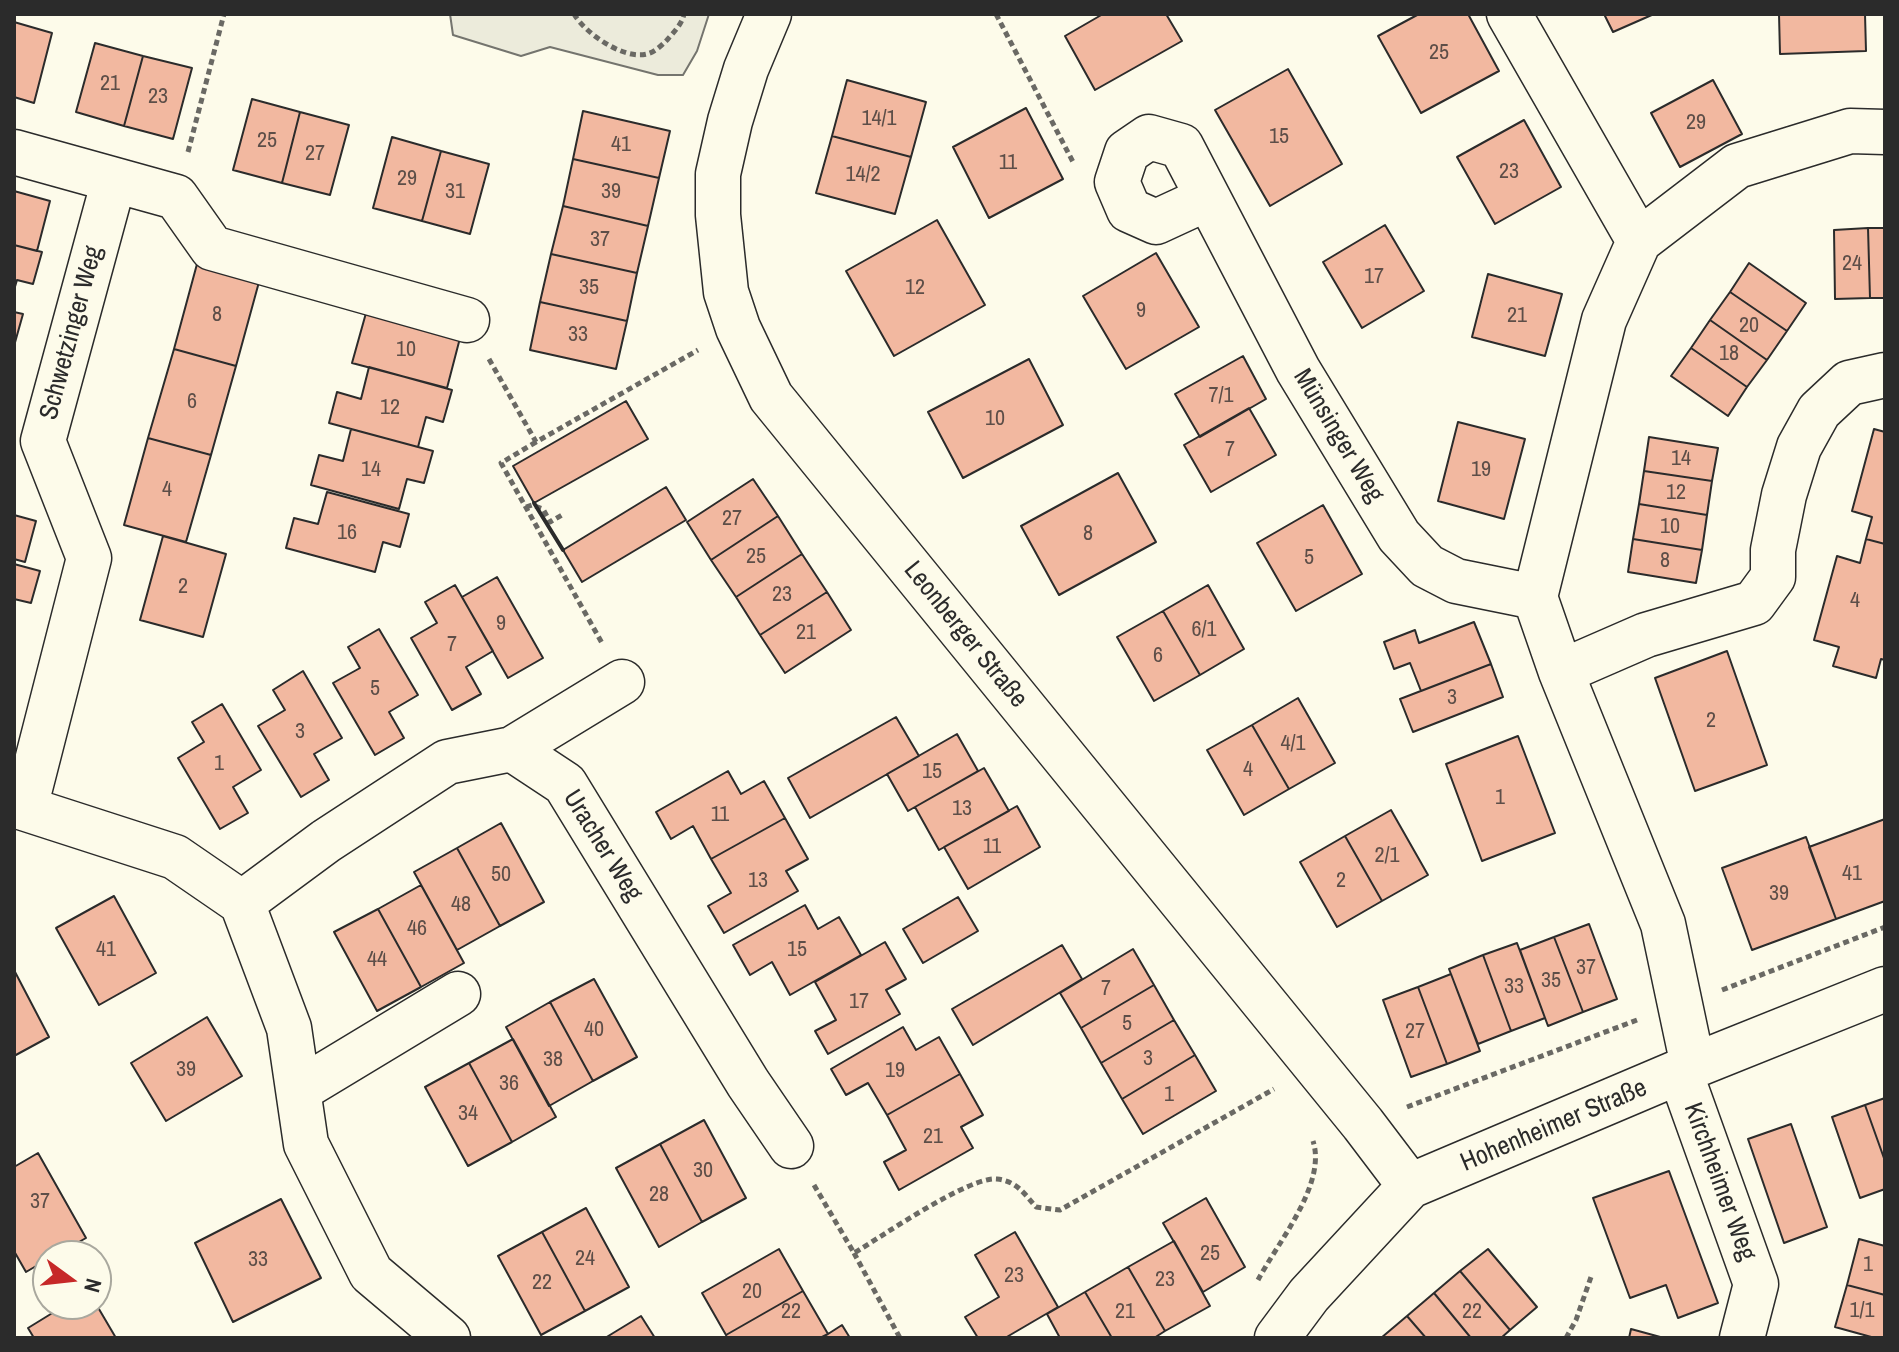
<!DOCTYPE html>
<html>
<head>
<meta charset="utf-8">
<style>
	body { margin:0 }
	#map { position:relative; width:1899px; height:1352px; overflow:hidden; background:#fdfbea; font-family:"Archivo Narrow",sans-serif }
	canvas { display:block }
	.frame { position:absolute; inset:0; border:16px solid #2b2b2b; pointer-events:none }
	.north { position:absolute; left:32px; top:1240px; width:80px; height:80px; box-sizing:border-box; background:#fdfbea; border:2px solid #a9a89e; border-radius:50%; rotate:105deg; font-size:22px; font-weight:700; line-height:32px; text-align:center; color:#2b2b2b }
	.north::after { content:''; display:block; margin:auto; width:28px; height:36px; background:#c62828; clip-path:polygon(50% 0,100% 100%,50% 72%,0 100%) }
</style>
</head>
<body>
<div id="map">
<canvas width="1899" height="1352"></canvas>
<div class="frame"></div>
<div class="north">N</div>
</div>
<script>
const context = document.querySelector('canvas').getContext('2d');
context.lineJoin = 'round';
function paint(path, color) { context.fillStyle = color; context.fill(path, 'evenodd'); }
function trace(path, color, width, dash) { context.strokeStyle = color; context.lineWidth = width; context.lineCap = dash ? 'butt' : 'round'; context.setLineDash(dash || []); context.stroke(path); }
function label(font, color, halo, rows, align = 'center') {
  context.font = font + ' "Archivo Narrow",sans-serif'; context.lineWidth = 6; context.setLineDash([]); context.textBaseline = 'middle'; context.strokeStyle = halo; context.fillStyle = color; for (const [text, x, y, turn = 0] of rows) {
    context.save(); context.translate(x, y); context.rotate((+turn || 0) * Math.PI / 180); context.textAlign = isNaN(turn) ? turn : align; if (halo) context.strokeText(text, 0, 0); context.fillText(text, 0, 0); context.restore();
  }
}
const green = new Path2D(`
	M450 14H709L697 51 683 75H658L550 47 521 56 453 35Z`);
paint(green, '#ecebdb');
trace(green, '#74746e', 2);
const building = new Path2D(`
	M1103 14H1166L1182 41 1095 90 1065 36Z
	M1419 14H1468L1499 71 1421 113 1378 36Z
	M1604 14H1654L1613 32Z
	M1779 14H1865L1866 51 1780 54Z
	M14 22 52 33 34 103 14 97Z
	M95 43 143 56 124 126 76 112Z
	M143 56 192 68 173 139 124 126Z
	M1288 69 1342 164 1270 206 1215 110Z
	M847 80 926 102 911 157 832 136Z
	M1713 80 1742 134 1680 167 1651 113Z
	M252 99 300 112 282 183 233 170Z
	M1026 108 1063 179 989 218 953 147Z
	M583 111 670 131 659 178 573 159Z
	M300 112 349 125 330 195 282 183Z
	M1524 120 1561 187 1495 224 1457 157Z
	M832 136 911 157 895 214 816 193Z
	M392 137 441 151 422 221 373 208Z
	M441 151 489 164 470 234 422 221Z
	M573 159 659 178 648 226 563 206Z
	M14 191 50 201 37 251 14 245Z
	M563 206 648 226 637 273 551 254Z
	M937 220 985 305 894 356 846 271Z
	M1385 225 1424 291 1362 328 1323 262Z
	M1868 228 1870 298 1835 299 1834 230Z
	M1868 228H1885V298H1870Z
	M14 245 42 252 33 284 17 280 14 290Z
	M1156 253 1199 327 1126 369 1083 296Z
	M551 254 637 273 627 321 540 302Z
	M1749 263 1806 303 1787 331 1730 292Z
	M197 264 259 282 236 366 174 349Z
	M1488 274 1562 294 1545 356 1472 337Z
	M1730 292 1787 331 1767 360 1710 320Z
	M540 302 627 321 616 369 530 350Z
	M14 312 23 314 14 346Z
	M366 313 460 338 447 388 352 363Z
	M1710 320 1767 360 1747 387 1691 348Z
	M1691 348 1747 387 1728 416 1671 376Z
	M174 349 236 366 211 455 148 438Z
	M1243 356 1266 399 1200 437 1175 394Z
	M1029 359 1063 425 963 478 928 412Z
	M369 367 452 390 443 422 426 417 418 447 329 423 337 392 361 399Z
	M626 401 648 439 534 503 513 466Z
	M1249 408 1276 455 1211 492 1184 445Z
	M1458 422 1525 439 1504 519 1438 501Z
	M351 429 433 451 424 483 407 479 399 509 311 485 319 455 343 461Z
	M1874 429 1885 432V544L1866 539 1872 517 1852 511Z
	M1649 437 1718 448 1712 481 1644 471Z
	M148 438 211 455 186 542 124 525Z
	M1644 471 1712 481 1707 515 1639 504Z
	M1118 473 1156 542 1059 595 1021 526Z
	M753 479 778 516 711 560 687 522Z
	M666 487 686 520 582 582 563 550Z
	M327 492 409 514 400 547 383 542 375 572 286 548 294 518 318 524Z
	M1639 504 1707 515 1702 550 1633 539Z
	M1323 505 1362 574 1296 611 1257 543Z
	M14 515 36 521 25 562 14 559Z
	M778 516 802 554 736 597 711 560Z
	M163 536 226 554 203 637 140 620Z
	M1633 539 1702 550 1696 583 1628 572Z
	M1866 539 1885 544V660L1881 659 1876 678 1833 666 1839 647 1814 640 1837 556 1860 563Z
	M802 554 827 592 760 635 736 597Z
	M14 564 40 571 31 603 14 599Z
	M497 577 543 658 508 678 462 597Z
	M455 585 493 651 466 667 481 694 452 710 411 638 437 623 425 602Z
	M1208 585 1244 649 1200 675 1163 611Z
	M827 592 851 630 785 673 760 635Z
	M1163 611 1200 675 1154 701 1117 637Z
	M1474 622 1491 664 1421 691 1410 663 1394 669 1384 642 1415 630 1419 643Z
	M379 629 418 695 389 712 404 738 375 755 333 683 360 668 348 647Z
	M1727 651 1767 765 1695 791 1655 678Z
	M1491 664 1503 697 1413 732 1400 699Z
	M303 671 342 738 314 754 329 780 301 797 258 726 285 710 273 690Z
	M1298 698 1335 763 1289 789 1252 725Z
	M222 704 261 770 233 787 248 813 220 829 178 758 204 742 192 722Z
	M896 717 919 756 810 818 788 778Z
	M1252 725 1289 789 1244 815 1207 750Z
	M957 734 978 771 908 811 887 774Z
	M1518 736 1555 833 1482 861 1446 764Z
	M984 768 1009 811 939 850 915 807Z
	M728 771 741 794 764 781 785 818 711 859 693 826 671 839 656 812Z
	M1017 806 1040 847 968 889 944 847Z
	M1391 810 1428 875 1382 901 1345 836Z
	M785 818 808 859 786 871 798 891 724 933 708 906 731 893 711 859Z
	M1885 819V901L1836 919 1809 847Z
	M501 823 544 902 500 926 457 848Z
	M1345 836 1382 901 1337 927 1300 862Z
	M1806 837 1836 919 1752 950 1722 868Z
	M457 848 500 926 457 950 414 872Z
	M421 885 464 963 421 987 378 909Z
	M114 896 156 973 99 1005 56 928Z
	M958 897 978 931 923 963 903 929Z
	M805 905 818 929 839 917 861 955 790 995 772 962 750 975 733 945Z
	M378 909 421 987 377 1011 334 932Z
	M1589 924 1617 999 1583 1012 1554 937Z
	M1554 937 1583 1012 1548 1026 1520 950Z
	M885 942 906 979 886 990 900 1014 828 1054 815 1031 836 1020 815 982Z
	M1517 943 1545 1018 1511 1031 1483 955Z
	M1062 945 1082 979 973 1045 952 1009Z
	M1133 949 1154 985 1081 1028 1060 993Z
	M1483 955 1511 1031 1478 1044 1449 969Z
	M14 970 49 1037 14 1056Z
	M1451 974 1480 1051 1447 1064 1418 987Z
	M594 979 637 1057 593 1081 550 1002Z
	M1154 985 1174 1020 1101 1063 1081 1028Z
	M1418 987 1447 1064 1411 1077 1383 1000Z
	M550 1002 593 1081 549 1106 506 1027Z
	M207 1017 242 1076 166 1121 131 1063Z
	M1174 1020 1195 1055 1122 1099 1101 1063Z
	M903 1027 916 1050 939 1037 960 1074 887 1115 868 1083 846 1095 831 1069Z
	M513 1039 556 1117 512 1142 469 1063Z
	M1195 1055 1216 1091 1143 1134 1122 1099Z
	M469 1063 512 1142 468 1166 425 1087Z
	M960 1074 983 1115 961 1127 973 1148 899 1190 884 1162 906 1150 887 1115Z
	M1885 1098V1161L1865 1105Z
	M1865 1105 1885 1161V1189L1860 1198 1832 1117Z
	M704 1120 746 1198 702 1222 660 1144Z
	M1791 1124 1827 1227 1784 1243 1748 1139Z
	M660 1144 702 1222 659 1247 616 1168Z
	M38 1153 86 1238 54 1256H48V1259L26 1272 14 1251V1167Z
	M1669 1171 1718 1303 1678 1318 1666 1285 1630 1298 1593 1198Z
	M1206 1198 1245 1267 1203 1292 1163 1223Z
	M281 1199 321 1278 233 1322 195 1243Z
	M586 1208 629 1287 585 1311 542 1232Z
	M542 1232 585 1311 541 1335 498 1256Z
	M1015 1232 1058 1307 1005 1338H978L965 1317 999 1297 975 1255Z
	M1859 1239 1885 1246V1295L1847 1285Z
	M1174 1241 1210 1306 1165 1331 1128 1267Z
	M779 1249 803 1291 726 1335 702 1293Z
	M1488 1249 1537 1307 1510 1330 1460 1271Z
	M1128 1267 1165 1331 1154 1338H1112L1085 1292Z
	M1460 1271 1510 1330 1501 1338H1471L1434 1293Z
	M1847 1285 1885 1295V1338H1875L1835 1327Z
	M803 1291 828 1334 820 1338H727L726 1335Z
	M1085 1292 1112 1338H1060L1047 1314Z
	M1434 1293 1471 1338H1426L1407 1316Z
	M67 1304H96L116 1338H34L28 1328Z
	M641 1316 655 1338H605Z
	M1407 1316 1426 1338H1381Z
	M842 1325 850 1338H820L828 1334Z
	M1631 1329 1664 1338H1629Z`);
paint(building, '#f2b8a0');
trace(building, '#2b2b2b', 2);
const minor = new Path2D(`
	M769 14 746 69 730 121 718 174V215L726 292 738 328 771 397 1363 1124 1410 1186
	M1509 14 1639 241
	M14 152 176 197 212 248 467 320
	M1208 198 1156 222 1129 210 1117 182 1127 152 1149 137 1181 146 1298 370 1399 536 1427 566 1456 581 1535 597 1561 672 1663 924 1693 1066
	M1535 597 1604 320 1639 241 1737 166 1850 131 1885 132
	M1561 672 1646 635 1754 603 1773 577V550L1784 495 1799 447 1819 411 1849 383 1885 375
	M512 749 622 682
	M14 805 175 857 242 903 289 1028 306 1144 371 1273 448 1338
	M25 808 89 558 43 441 114 180
	M242 903 326 841 447 762 512 749 565 784 748 1083 791 1146
	M1680 1072 1756 1284 1742 1338
	M299 1090 458 994
	M1277 1338 1309 1295 1410 1186 1693 1066 1885 989`);
trace(minor, '#2b2b2b', 47);
trace(new Path2D(`
	M574 14C585 33 623 60 647 54 655 52 662 45 667 40 674 32 682 24 684 14
	M996 14 1073 162
	M188 152 224 14
	M489 359 536 442 698 350
	M536 442 501 463 602 643
	M526 507 532 505 543 509 550 522 562 515
	M1722 990 1885 927
	M1407 1107 1637 1020
	M814 1185 854 1253C881 1237 969 1176 997 1179 1016 1181 1024 1193 1036 1207L1060 1210 1274 1089
	M854 1253 900 1338
	M1258 1280C1278 1242 1327 1184 1313 1141
	M1566 1338 1576 1320 1591 1277`), '#6a6964', 5, [6, 4]);
trace(minor, '#fdfbea', 44);
trace(new Path2D(`
	M534 503 563 550`), '#2b2b2b', 4);
label('22px', '#5d4e48', null, [
	["25",1439,53],
	["21",110,84],
	["23",158,97],
	["14/1",879,119],
	["29",1696,123],
	["15",1279,137],
	["25",267,141],
	["41",621,145],
	["27",315,154],
	["11",1008,163],
	["23",1509,172],
	["14/2",863,175],
	["29",407,179],
	["31",455,192],
	["39",611,192],
	["37",600,240],
	["24",1852,264],
	["17",1374,277],
	["35",589,288],
	["12",915,288],
	["9",1141,311],
	["8",217,315],
	["21",1517,316],
	["20",1749,326],
	["33",578,335],
	["10",406,350],
	["18",1729,354],
	["7/1",1221,396],
	["6",192,402],
	["12",390,408],
	["10",995,419],
	["7",1230,450],
	["14",1681,459],
	["14",371,470],
	["19",1481,470],
	["4",167,490],
	["12",1676,493],
	["27",732,519],
	["10",1670,527],
	["16",347,533],
	["8",1088,534],
	["25",756,557],
	["5",1309,558],
	["8",1665,561],
	["2",183,587],
	["23",782,595],
	["4",1855,601],
	["9",501,624],
	["6/1",1204,630],
	["21",806,633],
	["7",452,645],
	["6",1158,656],
	["5",375,689],
	["3",1452,698],
	["2",1711,721],
	["3",300,732],
	["4/1",1293,744],
	["1",219,764],
	["4",1248,770],
	["15",932,772],
	["1",1500,798],
	["13",962,809],
	["11",720,815],
	["11",992,847],
	["2/1",1387,856],
	["41",1852,874],
	["50",501,875],
	["13",758,881],
	["2",1341,881],
	["39",1779,894],
	["48",461,905],
	["46",417,929],
	["41",106,950],
	["15",797,950],
	["44",377,960],
	["37",1586,968],
	["35",1551,981],
	["33",1514,987],
	["7",1106,989],
	["17",859,1002],
	["5",1127,1024],
	["40",594,1030],
	["27",1415,1032],
	["3",1148,1059],
	["38",553,1060],
	["39",186,1070],
	["19",895,1071],
	["36",509,1084],
	["1",1169,1095],
	["34",468,1114],
	["21",933,1137],
	["30",703,1171],
	["28",659,1195],
	["37",40,1202],
	["25",1210,1254],
	["24",585,1259],
	["33",258,1260],
	["1",1868,1265],
	["23",1014,1276],
	["23",1165,1280],
	["22",542,1283],
	["20",752,1292],
	["1/1",1862,1311],
	["22",791,1312],
	["21",1125,1312],
	["22",1472,1312]
]);
label('26px', '#2b2b2b', '#fdfbea', [
	["Schwetzinger Weg",72,333,-75],
	["Münsinger Weg",1338,436,59],
	["Leonberger Straße",965,635,51],
	["Uracher Weg",602,846,58],
	["Hohenheimer Straße",1554,1126,-23],
	["Kirchheimer Weg",1719,1182,70]
]);
</script>
</body>
</html>
